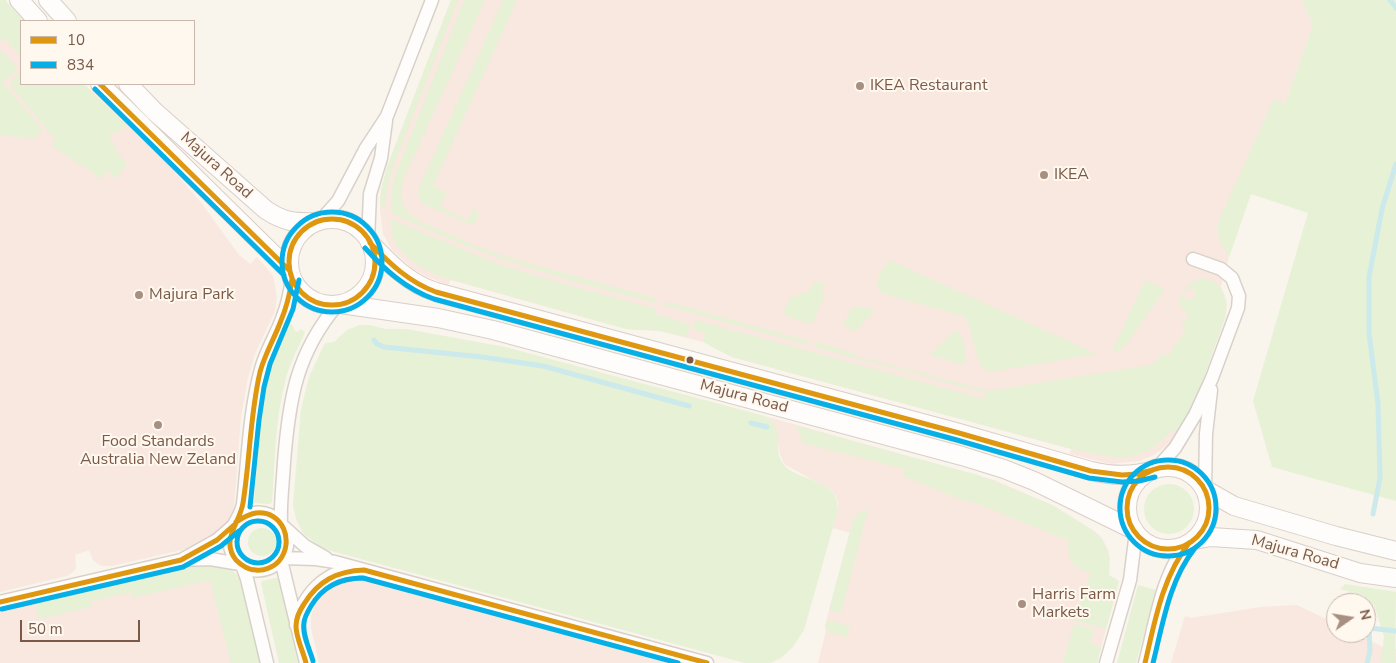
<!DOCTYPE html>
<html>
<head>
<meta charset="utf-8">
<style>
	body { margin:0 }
	#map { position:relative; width:1396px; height:663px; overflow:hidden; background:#f9f4ec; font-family:"Nunito Sans",sans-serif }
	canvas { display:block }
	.legend { position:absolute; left:20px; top:20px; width:175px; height:65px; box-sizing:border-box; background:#fff8ef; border:1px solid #cab8ac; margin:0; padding:6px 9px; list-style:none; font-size:15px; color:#7b5948 }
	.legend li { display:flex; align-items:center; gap:10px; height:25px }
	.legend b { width:25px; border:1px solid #cab8ac }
	.north { position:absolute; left:1326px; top:593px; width:50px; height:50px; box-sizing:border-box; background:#fff8ef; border:1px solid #cab8ac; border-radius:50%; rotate:77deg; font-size:14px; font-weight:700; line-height:20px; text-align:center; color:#7b5948 }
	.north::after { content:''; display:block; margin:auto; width:18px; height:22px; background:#a78f81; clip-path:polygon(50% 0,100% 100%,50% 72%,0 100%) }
	.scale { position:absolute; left:20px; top:620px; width:120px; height:22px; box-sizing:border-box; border:2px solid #7b5948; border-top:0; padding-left:6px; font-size:15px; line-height:18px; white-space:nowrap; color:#7b5948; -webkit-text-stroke:4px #fff8ef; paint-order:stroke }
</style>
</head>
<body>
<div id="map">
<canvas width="1396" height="663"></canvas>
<ul class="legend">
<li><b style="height:6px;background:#de970e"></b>10</li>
<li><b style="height:6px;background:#06b0e7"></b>834</li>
</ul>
<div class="north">N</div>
<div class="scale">50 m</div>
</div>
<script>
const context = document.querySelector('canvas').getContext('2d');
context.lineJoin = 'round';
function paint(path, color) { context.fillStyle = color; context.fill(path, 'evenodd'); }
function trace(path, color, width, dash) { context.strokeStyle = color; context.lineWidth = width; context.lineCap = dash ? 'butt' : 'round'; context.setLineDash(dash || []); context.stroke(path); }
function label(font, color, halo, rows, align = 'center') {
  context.font = font + ' "Nunito Sans",sans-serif'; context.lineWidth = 4; context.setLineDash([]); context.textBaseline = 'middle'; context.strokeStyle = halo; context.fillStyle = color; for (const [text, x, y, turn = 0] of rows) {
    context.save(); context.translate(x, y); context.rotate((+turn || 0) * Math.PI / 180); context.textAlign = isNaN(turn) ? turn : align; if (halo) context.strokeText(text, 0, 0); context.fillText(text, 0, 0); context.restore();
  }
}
paint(new Path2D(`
	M0 0H5L24 21H21V84H84L172 169 203 205 239 255 250 264 257 257 273 276 277 297 275 311 255 354 248 378 241 417 234 507 230 519 222 531 186 549 112 566H103L98 564 93 560 89 550 75 555 76 568 73 572 67 576 0 592Z
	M451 0H1302L1313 25 1265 162 1251 193 1229 257 1221 287 1227 304 1225 318 1196 399 1173 440 1164 448 1150 457 1139 461 1111 464 1070 454 1071 449 732 357 703 342 660 331 626 329 451 280 448 285 428 277 413 269 392 250 383 234 380 209 381 190 387 167Z
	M761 415 994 480 1056 507 1094 531 1103 540 1108 550 1110 559 1109 575 1119 581 1097 663H818L826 631 825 626 829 610 850 533 833 528 838 504 836 496 831 490 784 464 780 454 775 426 768 418Z
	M202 565 230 569 238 576 243 590 260 663H0V611Z
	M356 578 365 579 670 663H319L311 628V616L314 607 321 595 329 587 341 581Z
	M1297 605 1336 624V633H1355L1383 647 1396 649V663H1171L1185 616 1191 618 1261 607Z`), '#f9e8df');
paint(new Path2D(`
	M0 0H5L24 21H21V56L6 40 0 39Z
	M451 0H458L392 170 387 189 385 207 380 205 381 190 387 167Z
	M464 0H485L403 180C397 199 404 213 421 222L479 247 514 259 654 298 657 301 656 303C599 288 542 274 486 253 454 242 422 227 391 213V199L394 178Z
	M503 0H517L433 186 444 191 446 195 440 207 468 220 474 208C480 212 480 219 474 224H470L423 204 419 199 418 190Z
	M1302 0H1396V501L1272 467 1253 401 1308 213 1251 194 1229 257C1221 244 1214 235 1220 218L1274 99 1285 104 1313 25Z
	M0 50 18 68 3 83 42 129 35 139 0 135Z
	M21 72V84H84L127 126 109 136 118 154 127 164 116 178 107 171 102 179 51 145 56 140 9 84Z
	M390 219 493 262 536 276 656 309 655 314 690 324 687 337 660 331 626 329 442 277C424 270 398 255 392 235 391 230 391 224 390 219Z
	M889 260 1097 354 994 371 984 370 980 365 966 317 881 293C874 284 879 276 883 267H885Z
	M1203 278C1224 281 1229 300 1225 318L1196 399 1178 433 1172 429C1139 468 1116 458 1072 449L732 357 703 342 705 333 693 330 695 320 984 399 986 393 815 347 816 342 853 353V355L989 391 1150 365 1158 359 1163 353 1168 356 1185 330 1181 327 1188 317 1178 301 1183 293 1186 300 1196 296 1193 288 1184 292 1190 283Z
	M1145 280 1165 289 1125 346 1119 350 1112 352Z
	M816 281 824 284 821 292 825 294 812 324 786 316 784 311C792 292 792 297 808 292Z
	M667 302 809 341 808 345 663 305 664 303Z
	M857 306 875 310 856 331 843 326 851 309Z
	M289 323 293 326 294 330 298 332 300 329 305 332C299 347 290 362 286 378 275 418 275 461 272 502L270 504 255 503 254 502 262 402 271 366Z
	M360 325H370L385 329H406L505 347 761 415C789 425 770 449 784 465 800 483 843 478 837 513L804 630 792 648 781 658 770 663H745L328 550 316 544 303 533 296 519 293 505 301 409 309 377 325 343 334 342 347 330Z
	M953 332H958C964 338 968 355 965 363L961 364 930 355Z
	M797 426 978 475 1050 504 1094 531 1101 537 1109 555V575L1119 581 1106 629 1074 620 1091 572C1073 570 1066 558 1069 541L971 501 970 503 903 476 905 469 806 444 802 441Z
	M1144 509a25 25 0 1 1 50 0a25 25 0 1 1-50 0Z
	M868 510 841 613 829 610 853 520 860 511Z
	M248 542a14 14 0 1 1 28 0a14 14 0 1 1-28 0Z
	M207 564C216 565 225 565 233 571 245 580 255 645 260 663H231L210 580 131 598V592L90 601 91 607 39 619 34 603Z
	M276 578 279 579 298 663H279L261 583 262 581Z
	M1345 584 1396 592 1395 663H1381L1384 636 1374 605 1370 604 1363 595 1340 589Z
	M1138 585 1156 590 1136 663H1117Z
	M827 620 850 626 847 637 827 632 825 626Z
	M1074 624 1094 629 1090 643 1101 646 1097 663H1063Z`), '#e6f1d6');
trace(new Path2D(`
	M1390 0 1396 8
	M374 340 377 344 384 347 482 357 543 366 689 406
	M751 423 767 427
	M1373 514 1380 478 1378 404 1369 333V277L1382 209 1396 164
	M1350 595V603
	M1366 626 1369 628 1370 651 1367 663
	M1369 628 1396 631`), '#cce9eb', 5);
const street = new Path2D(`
	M321 220 338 201 366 148 387 116 432 0
	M368 241 370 194 381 158 386 121
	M1157 468 1175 448 1195 415 1212 378 1238 308 1239 296 1232 278 1221 269 1193 259
	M1205 489 1206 434 1211 390
	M236 522C265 495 304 532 280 560 273 568 263 572 253 570 235 566 226 548 231 532 234 522 241 515 243 504 248 459 249 413 261 369 266 350 277 334 283 316 288 304 290 292 292 279
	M281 524C280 503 283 482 284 462 289 400 296 354 337 305
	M284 527 305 546 326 558
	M282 558 316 559 335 562 707 663
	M183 559 217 540 233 526
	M281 560 306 663
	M242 565 247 579 267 663
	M0 602 181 560 210 559 240 564
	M296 625C302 596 325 570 356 570
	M1106 663 1130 580 1136 532
	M1145 663C1155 626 1162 571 1189 543`);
const secondary = new Path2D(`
	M19 0 38 21
	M48 0 67 21
	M100 84 289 270
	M128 84 154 111 266 210C284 222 295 223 317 222
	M289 262a43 43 0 1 1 86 0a43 43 0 1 1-86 0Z
	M370 243C389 263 409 284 436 292L959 433 1091 471C1112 476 1132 477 1153 470
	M341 304 438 318 493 330 962 456 1004 469 1034 481 1134 530
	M1127 508a41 41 0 1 1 82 0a41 41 0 1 1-82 0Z
	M1206 490 1234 506 1336 536 1396 551
	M1194 540 1211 537 1257 540 1360 573 1396 578`);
trace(street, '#d8d1ca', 15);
trace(secondary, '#d9cfc8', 20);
trace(street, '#fefdfc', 12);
trace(secondary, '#fefdfc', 18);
trace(new Path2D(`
	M100 84 289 270
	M289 262a43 43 0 1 1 86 0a43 43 0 1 1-86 0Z
	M370 243C390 264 409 282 436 292L959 433 1091 471 1122 475 1137 474 1153 470
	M1127 508a41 41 0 1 1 82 0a41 41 0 1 1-82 0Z
	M236 522C243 518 248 514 256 513 283 510 295 542 279 561 274 567 264 571 256 570 248 570 241 565 236 560 220 540 240 523 243 503 250 459 250 415 260 372 265 354 274 339 280 323 286 309 290 294 292 279
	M0 602 181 560 217 540 234 525
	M306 663C303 651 296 638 296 626 296 619 300 610 304 604 318 581 337 571 364 570L707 663
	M1145 663C1155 621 1162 578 1189 543`), '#de970e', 5);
trace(new Path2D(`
	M95 89 284 275
	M282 262a50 50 0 1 1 100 0a50 50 0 1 1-100 0Z
	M365 248C385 270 406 289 434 299L957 440 1089 478 1122 482 1139 481 1155 477
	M1120 508a48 48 0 1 1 96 0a48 48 0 1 1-96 0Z
	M250 507 259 420 264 387 270 364 293 309 299 280
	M237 542a21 21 0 1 1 42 0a21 21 0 1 1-42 0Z
	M2 609 183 567 221 546 239 531
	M313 661C310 650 302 635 304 623 304 618 308 611 311 606 323 586 341 578 363 578L678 663
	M1153 663C1163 623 1169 581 1195 548`), '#06b0e7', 5);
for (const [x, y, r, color] of [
	[860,86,5,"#a78f81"],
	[1044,175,5,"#a78f81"],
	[139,295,5,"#a78f81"],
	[690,360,4.5,"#7b5948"],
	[158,425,5,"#a78f81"],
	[1022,604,5,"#a78f81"]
]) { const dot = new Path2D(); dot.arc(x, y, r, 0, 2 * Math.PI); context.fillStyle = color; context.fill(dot); trace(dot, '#fff8ef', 2); }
label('16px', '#7b5948', '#fff8ef', [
	["IKEA Restaurant",870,86],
	["IKEA",1054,175],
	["Majura Park",149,295],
	["Food Standards",158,442,"center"],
	["Australia New Zeland",158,460,"center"],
	["Harris Farm",1032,595],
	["Markets",1032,613]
], 'left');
label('16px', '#7b5948', '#fff8ef', [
	["Majura Road",216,166,42],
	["Majura Road",744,397,15],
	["Majura Road",1295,553,16]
]);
</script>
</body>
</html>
